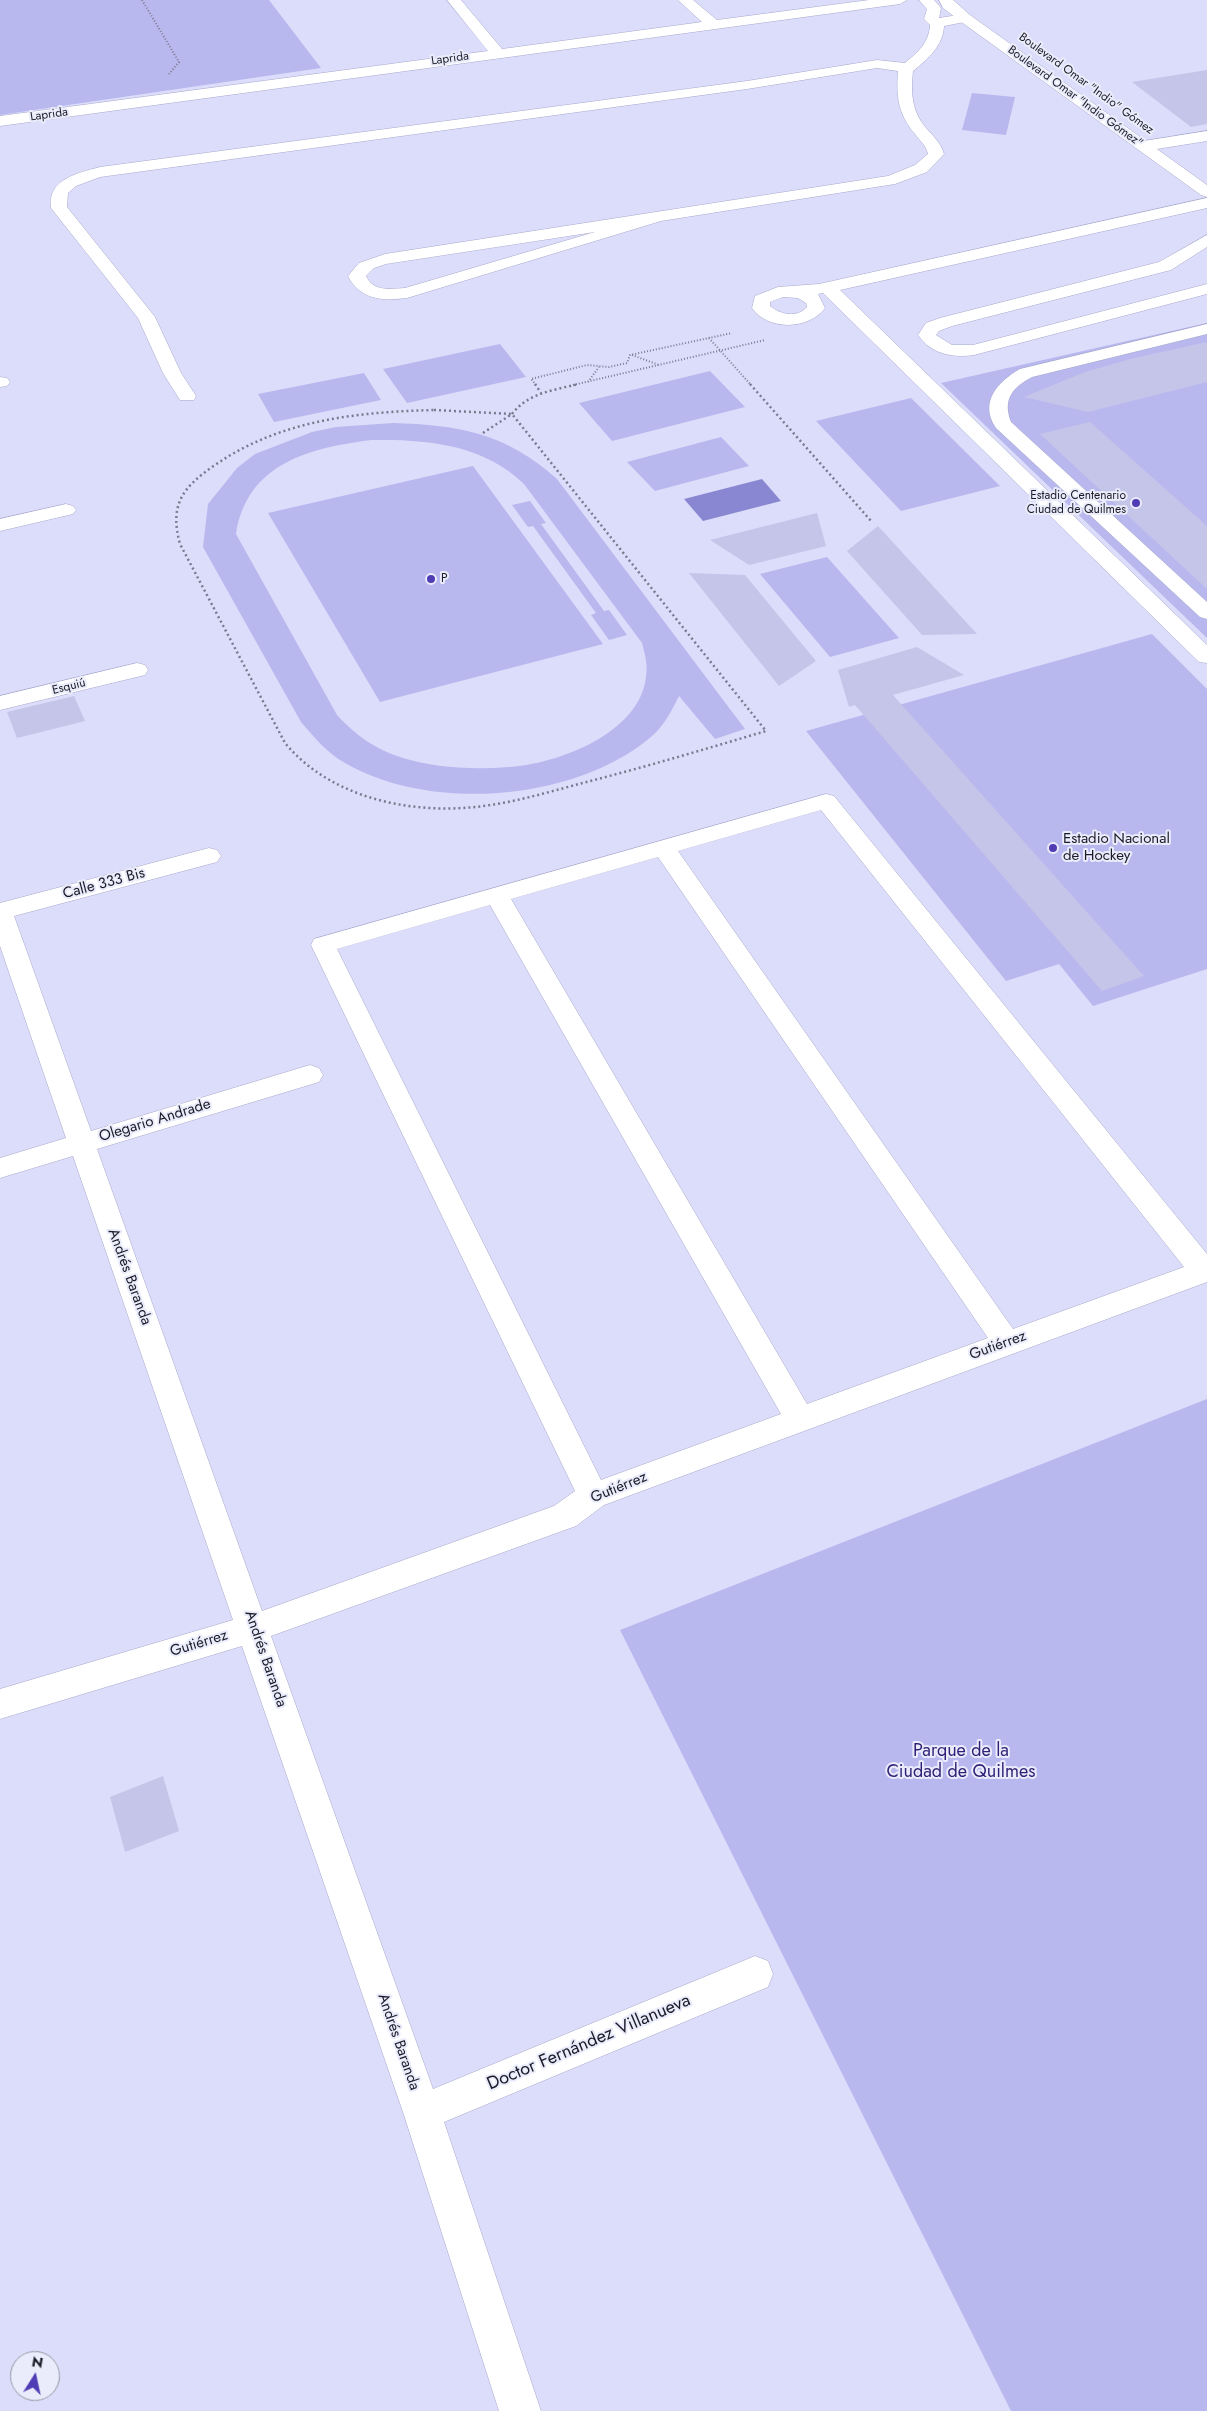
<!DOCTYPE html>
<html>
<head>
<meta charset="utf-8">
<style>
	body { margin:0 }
	#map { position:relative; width:1207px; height:2411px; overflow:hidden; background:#dcddfa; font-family:Jost,sans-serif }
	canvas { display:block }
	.north { position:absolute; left:10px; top:2351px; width:50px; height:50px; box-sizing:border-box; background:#ebecfb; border:1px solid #9898a7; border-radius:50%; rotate:10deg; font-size:14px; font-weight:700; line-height:20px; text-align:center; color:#1b1b28 }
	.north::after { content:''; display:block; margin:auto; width:18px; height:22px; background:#503cb4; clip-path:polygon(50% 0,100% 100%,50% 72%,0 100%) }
</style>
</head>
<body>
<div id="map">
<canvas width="1207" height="2411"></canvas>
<div class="north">N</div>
</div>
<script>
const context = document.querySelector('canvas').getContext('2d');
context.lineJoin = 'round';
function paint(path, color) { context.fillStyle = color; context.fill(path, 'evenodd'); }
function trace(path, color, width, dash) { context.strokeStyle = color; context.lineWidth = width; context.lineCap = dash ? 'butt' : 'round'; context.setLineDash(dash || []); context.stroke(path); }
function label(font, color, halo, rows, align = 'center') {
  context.font = font + ' Jost,sans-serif'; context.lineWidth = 4; context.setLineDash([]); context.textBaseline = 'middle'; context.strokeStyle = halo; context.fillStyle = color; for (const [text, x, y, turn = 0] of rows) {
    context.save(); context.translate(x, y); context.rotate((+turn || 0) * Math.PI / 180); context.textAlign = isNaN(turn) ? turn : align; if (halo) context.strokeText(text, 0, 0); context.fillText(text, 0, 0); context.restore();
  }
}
paint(new Path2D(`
	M0 0H269L321 68 0 115Z
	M972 93 1015 97 1006 135 962 130Z
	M1207 323V638L941 383Z
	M500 344 526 377 407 403 383 369Z
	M710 371 745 407 612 441 579 403Z
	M364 373 381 400 274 422 258 394Z
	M911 398 1000 486 901 511 816 421Z
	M393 423C459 425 506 433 557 479L745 729 715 739 679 696C672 710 664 726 652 736 577 801 431 813 345 763 327 753 314 737 301 722L203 547 208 504 237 468 255 454 312 432 336 427ZM371 440C426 439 483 444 524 484L642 643C645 654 648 666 646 677 640 733 558 764 509 767 473 770 434 768 400 757 373 748 356 735 337 715L236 534C247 463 310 448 371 440Z
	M721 437 749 466 655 491 627 462Z
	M473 466 603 644 380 702 268 513Z
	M530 501 546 523 541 524 604 611 609 610 627 635 609 640 591 615 596 613 533 526 528 527 512 505Z
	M827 557 899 638 830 657 760 574Z
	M1152 634 1207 689V969L1093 1006 1059 964 1006 981 806 731Z
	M1207 1399V2411H1011L620 1630Z`), '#b8b8ef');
paint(new Path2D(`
	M762 479 781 501 703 521 684 499Z`), '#8987d1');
paint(new Path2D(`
	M1207 70V124L1191 127 1132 82Z
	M1207 342V382L1088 412 1024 397 1085 372 1134 358Z
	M1090 422 1207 526V589L1040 434Z
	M817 513 826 546 749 565 710 540Z
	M878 526 977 634 922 635 847 551Z
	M689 573 745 575 816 661 779 686Z
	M917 647 964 675 893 695 1144 976 1102 991 855 705 849 707 838 670Z
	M74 696 85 721 17 738 7 712Z
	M163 1776 179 1831 125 1852 110 1797Z`), '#c4c5e9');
const minor = new Path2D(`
	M447 0H461L502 49 702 22 678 0H693L717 20 869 0H907L900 4 0 126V116L488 51Z
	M919 0H934L941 8 939 18 965 14 972 18 970 21 944 26C943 46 928 59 913 71 911 92 911 110 926 128 933 136 941 143 944 154L927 172 895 184 661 221 407 298C383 301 360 300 348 276L359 263 385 254 888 176 915 165 928 154C926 145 920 141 915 134 898 114 896 96 898 71L877 68 747 89 100 177 76 186 68 193 67 207 155 317 181 373 196 396 194 400H180L163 373 138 318 51 208C47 179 78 173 100 167L747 81 877 60 905 63C918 52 929 43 930 25L924 19 927 9ZM595 232 405 288C390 289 373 292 366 276L374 268 386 264Z
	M1207 131V141L1144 151 1136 146 1144 141Z
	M1207 198V208L840 290 1207 645V663L1199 662 823 293 818 294 825 308C809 330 768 331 752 308L755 296 778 287 819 284ZM783 297 798 298 806 303 807 307C797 318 781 315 770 306V302Z
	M1207 235V247L1171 270 952 326 939 331 936 335 952 345H973L1207 284V294L974 355C952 358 931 354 918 335L926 323 940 318 1159 262Z
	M1207 324V334L1032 377C1013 387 1002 399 1011 422L1207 602V619L1200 617 996 428C979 403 997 382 1020 369Z
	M0 377 7 378 10 382 7 386 0 387Z
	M66 504 73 506 76 510 73 514 0 531V519Z
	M137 663 145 665 148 670 145 675 0 710V696Z
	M826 794 834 796 1207 1254V1282L604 1505 576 1526 271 1636 433 2089 755 1956 768 1961 773 1974 768 1987 444 2122 541 2411H499L403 2112 242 1646 0 1719V1689L233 1620 73 1156 0 1178V1158L66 1138 0 946V903L209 848 217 850 221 856 217 862 14 916 91 1131 310 1065 319 1068 323 1075 319 1082 97 1149 262 1611 554 1506 575 1491 311 945 314 939ZM821 810 1184 1267 1013 1329 678 851ZM658 857 988 1338 807 1404 511 899ZM490 905 781 1414 601 1480 337 949Z`);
const major = new Path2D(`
	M939 0H953L970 15 1207 185V197L1201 195 960 21 943 8Z`);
trace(minor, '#a7a8cb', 1);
trace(major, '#a7a8cb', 1);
trace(new Path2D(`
	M142 0 179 62 169 74
	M709 338 751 385
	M632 355 659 365
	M588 382 599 367
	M536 385 531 379 587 365 609 367 627 363 630 355 732 333
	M573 385 765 340`), '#7a7a8f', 2, [1, 2]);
trace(new Path2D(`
	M535 384 541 393
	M750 384 872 522
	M434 410 512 414 766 731C709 748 652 765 594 780 555 790 515 803 475 807 407 814 330 797 285 743L180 544C169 504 183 487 215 465 280 420 357 412 434 410Z
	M512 414C528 393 554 390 579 384
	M483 433 512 414`), '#7a7a8f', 2.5, [2, 3]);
paint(minor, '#fff');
paint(major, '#fff');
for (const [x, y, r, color] of [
	[1136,503,5,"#503cb4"],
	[431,579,5,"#503cb4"],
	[1053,848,5,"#503cb4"]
]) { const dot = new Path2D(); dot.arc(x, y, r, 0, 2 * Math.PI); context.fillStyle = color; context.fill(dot); trace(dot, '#ebecfb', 2); }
label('12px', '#1b1b28', '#ebecfb', [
	["Laprida",450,59,-8],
	["Boulevard Omar \"Indio\" Gómez",1086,84,36],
	["Boulevard Omar \"Indio Gómez\"",1075,97,36],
	["Laprida",49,115,-8],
	["Esquiú",69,687,-14]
]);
label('12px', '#1b1b28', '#ebecfb', [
	["Estadio Centenario",1126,496],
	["Ciudad de Quilmes",1126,510],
	["P",441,579,"left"]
], 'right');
label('15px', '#1b1b28', '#ebecfb', [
	["Estadio Nacional",1063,839],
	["de Hockey",1063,856]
], 'left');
label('15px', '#1b1b28', '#ebecfb', [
	["Calle 333 Bis",104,884,-15],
	["Olegario Andrade",155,1121,-17],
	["Andrés Baranda",129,1277,70],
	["Gutiérrez",998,1346,-20],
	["Gutiérrez",619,1488,-22],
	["Gutiérrez",199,1644,-17],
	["Andrés Baranda",265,1659,71],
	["Andrés Baranda",398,2042,71]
]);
label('18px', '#2f1f75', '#ebecfb', [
	["Parque de la",961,1752],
	["Ciudad de Quilmes",961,1773]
]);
label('18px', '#1b1b28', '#ebecfb', [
	["Doctor Fernández Villanueva",589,2043,-23]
]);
</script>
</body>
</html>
